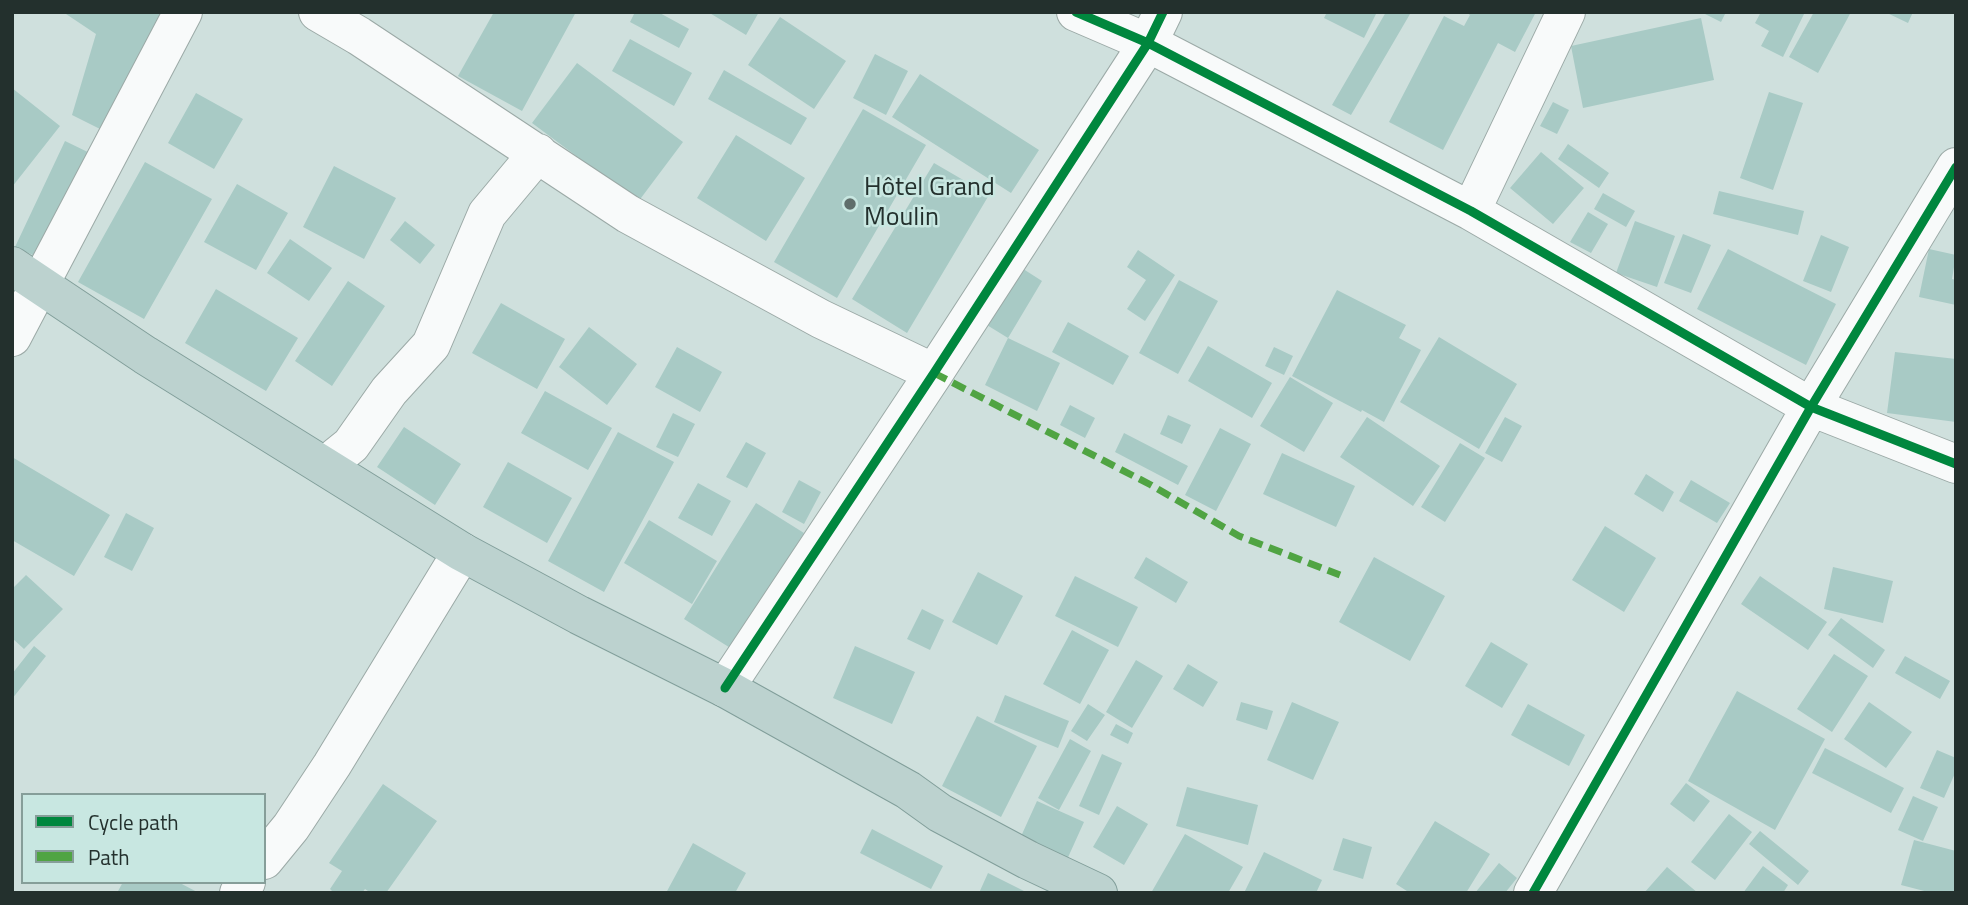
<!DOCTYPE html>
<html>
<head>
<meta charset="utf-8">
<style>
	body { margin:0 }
	#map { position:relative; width:1968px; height:905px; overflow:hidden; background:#cfe0dd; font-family:"Titillium Web",sans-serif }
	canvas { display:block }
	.frame { position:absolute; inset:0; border:14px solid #23302d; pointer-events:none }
	.legend { position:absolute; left:21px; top:793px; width:245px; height:91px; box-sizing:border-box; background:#c8e7e1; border:2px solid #869e99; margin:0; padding:9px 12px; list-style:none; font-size:21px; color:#23302d }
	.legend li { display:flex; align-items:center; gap:14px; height:35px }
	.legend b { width:35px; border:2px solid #869e99 }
</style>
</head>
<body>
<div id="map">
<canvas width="1968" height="905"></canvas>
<div class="frame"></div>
<ul class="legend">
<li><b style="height:9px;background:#00873e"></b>Cycle path</li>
<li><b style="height:9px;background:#50a443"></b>Path</li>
</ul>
</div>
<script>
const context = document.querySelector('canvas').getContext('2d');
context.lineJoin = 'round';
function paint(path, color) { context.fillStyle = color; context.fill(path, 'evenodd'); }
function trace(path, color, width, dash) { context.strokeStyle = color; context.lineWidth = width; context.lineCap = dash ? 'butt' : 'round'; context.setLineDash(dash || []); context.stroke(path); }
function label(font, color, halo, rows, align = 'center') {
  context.font = font + ' "Titillium Web",sans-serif'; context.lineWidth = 5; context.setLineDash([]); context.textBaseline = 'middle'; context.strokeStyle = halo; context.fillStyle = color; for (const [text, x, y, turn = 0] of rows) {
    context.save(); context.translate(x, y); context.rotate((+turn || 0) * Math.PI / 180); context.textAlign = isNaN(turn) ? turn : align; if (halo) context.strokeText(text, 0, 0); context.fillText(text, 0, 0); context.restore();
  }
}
paint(new Path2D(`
	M63 12H179L110 134 72 115 96 34Z
	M494 12H576L522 111 458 76Z
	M635 12H658L689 29 679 48 630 22Z
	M708 12H759L746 35Z
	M1327 12H1377L1364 38 1324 18Z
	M1386 12H1406L1410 14 1351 115 1332 105Z
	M1466 12H1536L1515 52 1498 43 1443 150 1389 122 1444 16 1464 26 1470 15Z
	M1701 12H1726L1721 22Z
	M1761 12H1805L1783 57 1761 46 1769 31 1755 23Z
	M1814 12H1851L1818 73 1789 57Z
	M1885 12H1913L1908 23Z
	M780 17 846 61 814 109 748 65Z
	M1701 18 1714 80 1583 108 1571 46Z
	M630 39 692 73 674 106 612 71Z
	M875 54 908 71 886 115 853 98Z
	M577 63 683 142 638 202 532 123Z
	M724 70 807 118 791 145 708 99Z
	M920 74 1039 150 1011 193 892 117Z
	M12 88 60 126 12 187Z
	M1769 92 1803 103 1773 190 1740 178Z
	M196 93 243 119 214 169 168 143Z
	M1553 102 1569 110 1557 134 1540 126Z
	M863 109 926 145 837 298 774 262Z
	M736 135 805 178 766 241 697 198Z
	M65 141 96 156 46 261 15 247Z
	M1568 144 1609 173 1599 188 1558 159Z
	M1541 152 1584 188 1553 224 1510 188Z
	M145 162 212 199 144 319 78 282Z
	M934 163 989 195 907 333 852 299Z
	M334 166 396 198 364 259 303 227Z
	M237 184 288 213 256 270 204 242Z
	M1719 191 1804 211 1798 235 1713 214Z
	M1603 193 1635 211 1626 227 1594 209Z
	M1588 212 1608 224 1591 253 1570 242Z
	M405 221 435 245 420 264 390 240Z
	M1635 221 1675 236 1657 287 1616 273Z
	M1683 234 1711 245 1691 293 1664 283Z
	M1821 235 1849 247 1831 292 1803 281Z
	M290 239 332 268 309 301 267 273Z
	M1728 249 1836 304 1806 365 1697 309Z
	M1929 249 1956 255 1952 279 1956 280V305L1919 297Z
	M1138 250 1175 275 1145 321 1127 309 1146 280 1127 267Z
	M1017 265 1042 281 1008 338 982 322Z
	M1179 280 1218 301 1178 374 1139 353Z
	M348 281 385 306 332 386 295 361Z
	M216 289 298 338 266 391 185 343Z
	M1337 290 1406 325 1399 338 1421 350 1384 422 1362 410 1361 412 1292 376Z
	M501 303 565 339 537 389 472 353Z
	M1068 322 1129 356 1113 385 1052 352Z
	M589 327 637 364 607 405 559 367Z
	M1439 337 1517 384 1479 449 1400 402Z
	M1008 338 1060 363 1037 411 985 385Z
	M1208 346 1272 383 1252 418 1188 381Z
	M677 347 722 372 700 412 655 387Z
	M1274 347 1293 356 1284 375 1265 366Z
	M1895 352 1956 359V422L1887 413Z
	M1290 377 1333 403 1304 452 1260 426Z
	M545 391 612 428 588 470 521 433Z
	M1070 405 1095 418 1085 438 1060 425Z
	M673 413 695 424 678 457 656 447Z
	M1168 415 1191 425 1182 444 1160 434Z
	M1367 417 1440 466 1413 506 1340 457Z
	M1505 417 1522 426 1502 462 1485 453Z
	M404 427 461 464 435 505 377 467Z
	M1220 428 1251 444 1216 511 1185 495Z
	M618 432 674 462 604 592 548 561Z
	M1124 433 1188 466 1178 485 1115 452Z
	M746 442 766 453 747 488 726 477Z
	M1460 443 1485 458 1445 522 1421 507Z
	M1282 453 1355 486 1336 527 1263 494Z
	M12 457 110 515 74 576 12 540Z
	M508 462 572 498 547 543 483 507Z
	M1646 474 1674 492 1663 512 1634 494Z
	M799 480 821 492 804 524 782 512Z
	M1691 480 1730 503 1717 523 1679 501Z
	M698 483 731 501 712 536 678 518Z
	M756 503 804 533 732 649 684 619Z
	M126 513 154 528 132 571 104 557Z
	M649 520 717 561 692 604 624 563Z
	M1605 526 1656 558 1624 612 1572 580Z
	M1146 557 1188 582 1176 603 1134 578Z
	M1374 557 1445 596 1410 661 1339 622Z
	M1833 567 1893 581 1883 623 1824 609Z
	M978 572 1023 596 997 645 952 622Z
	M26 575 63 609 24 649 12 638V589Z
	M1075 576 1138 607 1118 647 1055 616Z
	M1760 576 1827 622 1808 650 1741 604Z
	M922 609 944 620 930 650 907 639Z
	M1841 618 1885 650 1873 668 1828 635Z
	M1072 630 1109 650 1080 704 1043 684Z
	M1491 642 1528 664 1502 708 1465 686Z
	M34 646 46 656 12 699V674Z
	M855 646 915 672 892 724 833 698Z
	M1834 654 1868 676 1832 732 1797 709Z
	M1905 656 1950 681 1940 699 1895 673Z
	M1136 660 1163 676 1132 728 1106 712Z
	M1188 664 1218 682 1203 707 1173 689Z
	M1737 691 1825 739 1775 830 1688 781Z
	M1005 695 1069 721 1058 748 994 722Z
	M1241 702 1273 711 1267 730 1236 720Z
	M1292 702 1339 722 1313 780 1267 760Z
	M1869 702 1912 732 1886 768 1844 739Z
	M1088 704 1105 715 1087 741 1071 731Z
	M1528 704 1585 735 1569 766 1511 735Z
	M977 716 1037 746 1001 817 942 786Z
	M1116 724 1133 733 1128 744 1110 735Z
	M1070 739 1091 751 1059 810 1038 798Z
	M1825 748 1904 788 1891 813 1812 773Z
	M1937 750 1956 758V771L1944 798 1920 788Z
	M1102 754 1122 763 1099 815 1079 806Z
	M1686 783 1710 801 1694 822 1670 804Z
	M383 784 437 821 386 893H371L365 889 362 893H334L330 889 342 871 329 863Z
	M1187 787 1258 805 1248 845 1176 826Z
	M1913 796 1938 807 1923 841 1898 830Z
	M1037 801 1084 822 1065 864 1018 843Z
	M1117 806 1148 824 1124 865 1093 847Z
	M1729 814 1752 832 1715 880 1691 862Z
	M1435 821 1490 854 1466 893H1410L1396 884Z
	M872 829 943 866 931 889 860 853Z
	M1760 831 1809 871 1798 885 1749 844Z
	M1185 834 1243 867 1228 893H1151Z
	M1343 838 1372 847 1363 879 1333 870Z
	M1914 840 1956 851 1955 893H1932L1901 885Z
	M693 843 746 873 735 893H666Z
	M1264 852 1322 880 1316 893H1244Z
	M1499 863 1517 878 1505 893H1475Z
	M1763 866 1788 885 1783 893H1743Z
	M1667 867 1698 893H1644Z
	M988 873 1028 893H979Z
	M123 882H178L199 893H117Z`), '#a8cac5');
const minor = new Path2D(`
	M318 12 359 36 628 214 821 319 934 373
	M1076 12 1148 43 1471 211 1811 407 1956 464
	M1471 211 1566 12
	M12 337 183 12
	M325 466 351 445 389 391 431 345 487 214 538 153
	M725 688 934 373 1148 43 1163 12
	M264 860 291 827 332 765 462 552
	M239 893 246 882
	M1533 893 1811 407 1956 167`);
const highway = new Path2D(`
	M12 266 145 355 462 552 579 615 725 688 908 790 940 813 1028 860 1098 893`);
trace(minor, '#9ba9a6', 40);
trace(highway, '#819e9a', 40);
trace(minor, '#f8fafa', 38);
trace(highway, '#bcd2cf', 38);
trace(new Path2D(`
	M934 373 1151 485 1239 536 1340 575`), '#50a443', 7, [14, 7]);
trace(new Path2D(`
	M1076 12 1148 43 1471 211 1811 407 1956 464
	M725 688 934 373 1148 43 1163 12
	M1533 893 1811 407 1956 167`), '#00873e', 9);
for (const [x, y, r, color] of [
	[850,204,7,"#5f6e6b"]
]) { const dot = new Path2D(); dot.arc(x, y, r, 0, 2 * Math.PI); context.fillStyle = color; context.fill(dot); trace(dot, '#c8e7e1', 2.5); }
label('26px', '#23302d', '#c8e7e1', [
	["Hôtel Grand",864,189],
	["Moulin",864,219]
], 'left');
</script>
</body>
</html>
